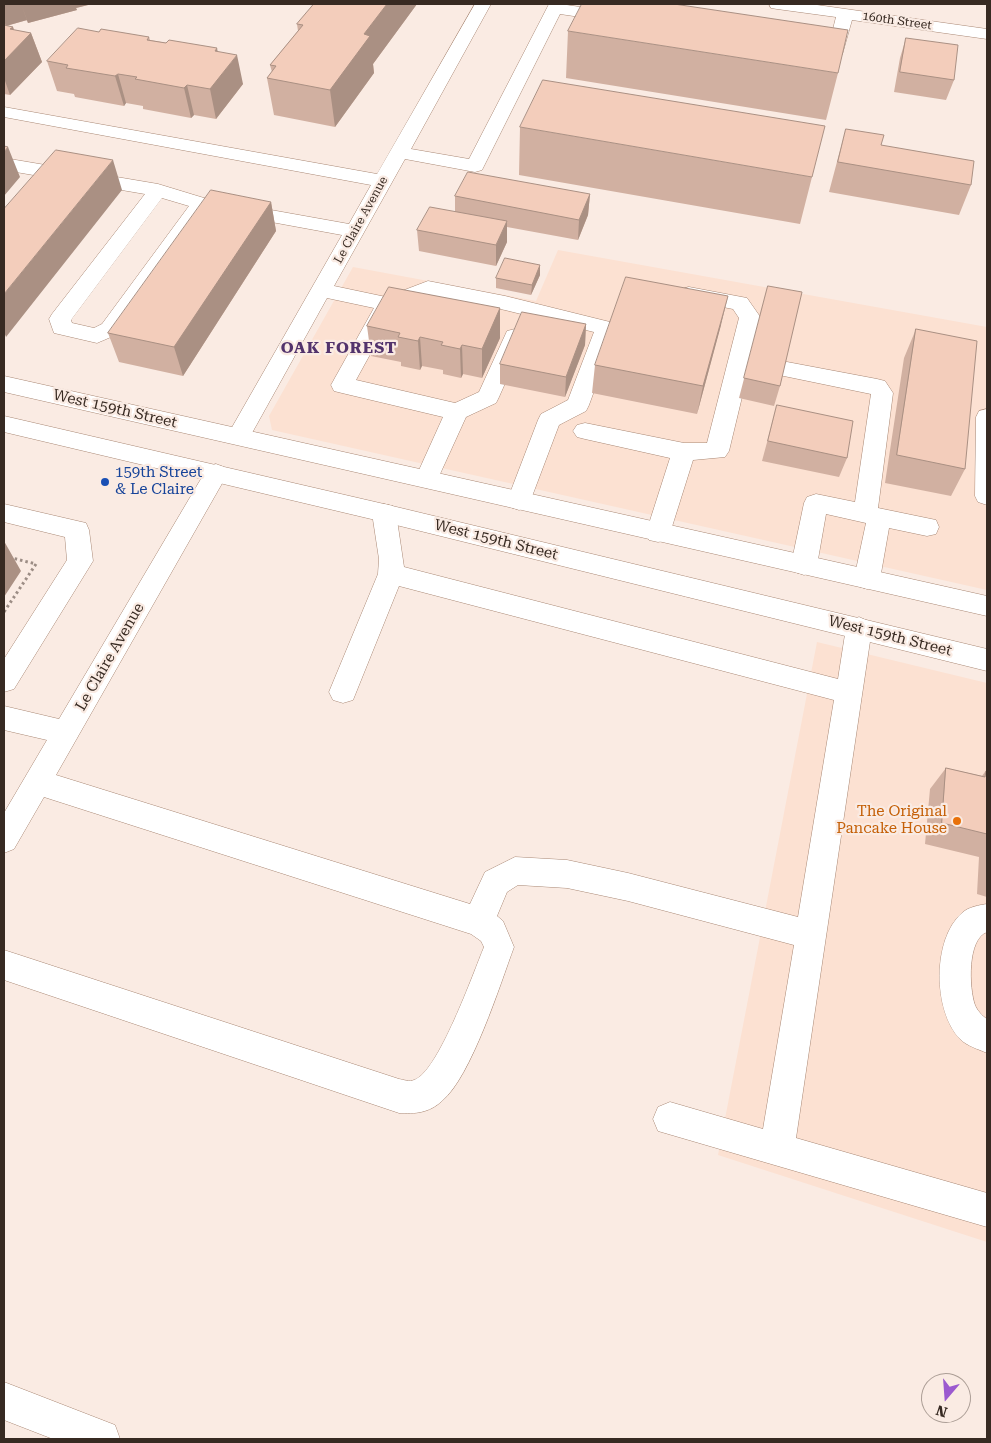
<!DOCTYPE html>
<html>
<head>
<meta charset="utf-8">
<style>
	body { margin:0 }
	#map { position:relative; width:991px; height:1443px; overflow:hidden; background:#faebe3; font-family:"Roboto Serif",serif }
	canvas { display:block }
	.frame { position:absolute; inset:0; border:5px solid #372a22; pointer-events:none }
	.north { position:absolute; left:921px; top:1373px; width:50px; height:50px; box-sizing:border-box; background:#faebe3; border:1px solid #ac9e96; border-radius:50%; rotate:198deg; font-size:14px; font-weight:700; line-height:20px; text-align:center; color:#372a22 }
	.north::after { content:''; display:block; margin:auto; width:18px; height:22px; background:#9b59cf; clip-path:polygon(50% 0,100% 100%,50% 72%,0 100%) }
</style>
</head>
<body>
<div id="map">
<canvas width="991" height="1443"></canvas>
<div class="frame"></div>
<div class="north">N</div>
</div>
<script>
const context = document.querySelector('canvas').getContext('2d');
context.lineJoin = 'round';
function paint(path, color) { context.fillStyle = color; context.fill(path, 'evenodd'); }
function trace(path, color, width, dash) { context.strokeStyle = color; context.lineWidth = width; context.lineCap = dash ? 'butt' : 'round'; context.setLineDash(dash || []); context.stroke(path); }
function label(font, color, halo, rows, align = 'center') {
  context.font = font + ' "Roboto Serif",serif'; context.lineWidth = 4.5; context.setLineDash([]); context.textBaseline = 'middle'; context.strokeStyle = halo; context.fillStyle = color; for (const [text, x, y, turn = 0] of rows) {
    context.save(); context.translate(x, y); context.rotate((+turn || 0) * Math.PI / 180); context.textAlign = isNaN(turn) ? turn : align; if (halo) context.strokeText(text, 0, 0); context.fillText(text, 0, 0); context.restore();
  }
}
paint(new Path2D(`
	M558 250 987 327V590L272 430 269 416 353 267 536 301Z
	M817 642 987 683V1242L718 1155Z`), '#fce1d2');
const minor = new Path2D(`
	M475 4H491L411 149 469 159 549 4H560L614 12 620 13 622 17 620 21 614 22 560 14 482 170 475 172 405 159 334 286 386 297 428 281 505 296 614 323 617 328 589 405 586 411 559 425 528 507 519 510 510 507 507 501 538 420 541 414 568 400 594 332 505 310 430 295 395 309 356 380 455 403 479 392 507 331 515 329 523 331 526 336 499 397 496 403 466 417 435 485 427 488 419 485 415 479 443 417 342 393 334 391 331 385 374 308 327 298 247 442 239 444 231 442 227 436 342 235 206 210 118 334 97 343 54 333 49 319 52 314 145 194 4 170V158L158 184 204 198 349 224 371 185 4 117V107L377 174ZM162 198 189 206 102 324 94 328 72 323 71 320Z
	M769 4H810L987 29V39L852 20 842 55 836 56 816 53 813 49 816 45H829L836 17 777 9 771 8Z
	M689 287 747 298 761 318 729 451 725 457 693 460 670 533 667 540 658 542 649 540 646 533 670 458 585 439 577 437 573 431 577 425 585 423 684 443H707L739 318 733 309 682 299 679 294 682 289Z
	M787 362 877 379 885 381 893 393 878 508 936 520 939 527 936 534 927 536 889 528 880 579 876 586 867 589 858 586 854 579 866 523 826 514 817 565 813 572 804 575 795 572 791 565 804 503 807 497 816 494 855 502 871 394 779 375 776 370 779 365Z
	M987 409V505L978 502 975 496 976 417 979 411Z
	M216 464 224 467 228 473 56 775 470 904 485 872 515 857 567 860 628 873 798 917 834 700 399 586 353 700 343 703 333 700 329 692 378 574 379 559 372 513 375 506 384 504 393 506 396 513 404 567 838 679 846 628 850 621 859 617 868 621 872 628 796 1138 987 1193V1227L658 1131 653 1119 658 1107 670 1102 763 1129 794 945 628 901 567 888 518 885 507 892 497 916 503 921 514 947C500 985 471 1077 442 1101 429 1113 415 1114 399 1113L4 980V950L399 1079C404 1080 410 1082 414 1080 438 1073 474 971 484 947L481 941 471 934 44 797 14 849 4 853V813L47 740 4 730V706L59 719 208 467Z
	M4 504 86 523 89 530 93 561 14 689 4 692V659L67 560 65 537 4 522Z
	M987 904V932C967 939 969 988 975 1005 977 1010 982 1016 987 1019V1053C978 1049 967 1046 960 1039 933 1011 932 939 962 913 968 907 980 905 987 904Z
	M4 1382 115 1425 120 1439H53L4 1420Z`);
const major = new Path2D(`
	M4 376 987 596V616L4 392Z
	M4 416 384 504 987 649V671L384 522 4 432Z`);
trace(minor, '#a98875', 1);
trace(major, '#a98875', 1);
trace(new Path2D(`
	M4 556 36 564 4 612`), '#9c8d85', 3, [2.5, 3]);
paint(minor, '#fff');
paint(major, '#fff');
paint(new Path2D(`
	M4 4H92L76 8 77 10 28 23 27 20 6 26 13 27 14 30 31 33 42 62 10 95 4 94V25H5L4 23Z
	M314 4H417L373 64 374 73 335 127 274 115 267 78 272 72 270 65 298 31 297 24Z
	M568 31 838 73 826 120 566 78Z
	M99 32 149 37 150 40 217 52 243 84 216 119 194 115 191 118 143 109V106L126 103 124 106 75 97 74 94 57 91 47 61Z
	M906 38 954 80 946 100 894 92 900 58Z
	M520 127 812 177 800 224 519 175Z
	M846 129 971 185 959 215 829 192 838 158Z
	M590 194 588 215 578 240 507 227V242L496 266 419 251 417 230 455 212V196Z
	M271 202 276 231 183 376 119 362 108 333Z
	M540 265V275L531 295 496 288V278Z
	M768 286 780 386 774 406 739 398Z
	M500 308V338L482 378 463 374 461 378 443 374V370L422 366 420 370 401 366V362L371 356 367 326Z
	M586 324 585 345 565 397 500 384V364Z
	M721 325 697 414 592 393 595 365Z
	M916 329 965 469 951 496 885 483 904 358Z
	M777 405 847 458 839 477 762 461Z
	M946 768 982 776 987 769V897L977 894 979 857 925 844 930 789Z`), '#d1b0a1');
paint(new Path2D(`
	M4 4H21L27 20 6 26 4 21Z
	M21 4H92L76 8 77 10 28 23Z
	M387 4H417L373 64 374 73 335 127 330 90 364 34Z
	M13 27 19 45 31 33 42 62 10 95 4 78V61L10 29Z
	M217 48 222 74 237 55 243 84 216 119 210 89 215 51Z
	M118 74 126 103 124 106 115 76Z
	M187 85 194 115 191 118 184 88Z
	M8 147 20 177 4 196V152Z
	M113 160 122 190 6 337 4 332V294Z
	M590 194 588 215 578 240 579 220Z
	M271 202 276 231 183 376 174 347Z
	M507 221V242L496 266V245Z
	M540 265V275L531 295 532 285Z
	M728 296 721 325 697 414 703 386Z
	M500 308V338L482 378V349Z
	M586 324 585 345 565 397 566 377Z
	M420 337 422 366 420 370 418 341Z
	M462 345 463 374 461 378 460 349Z
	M4 541 21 571 4 597Z`), '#aa9083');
const building = new Path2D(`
	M314 4H387L364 34 370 36 330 90 267 78 276 66 270 65 303 25 297 24Z
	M582 4H674L848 30 838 73 568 31Z
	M4 25 13 27 10 29 31 33 4 61Z
	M78 28 99 32 101 29 149 37 147 40 166 43 169 40 217 48 215 51 237 55 210 89 187 85 184 88 135 79 137 77 118 74 115 76 66 68 68 65 47 61Z
	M906 38 958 45 954 80 900 72Z
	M543 80 825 126 812 177 520 127Z
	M846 129 884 135 881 145 974 161 971 185 838 162Z
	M4 146 8 147 4 152Z
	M56 150 113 160 4 294V209Z
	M468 172 590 194 579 220 455 196Z
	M211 190 271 202 174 347 108 333Z
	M430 207 507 221 496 245 417 230Z
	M505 258 540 265 532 285 496 278Z
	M626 277 728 296 703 386 595 365Z
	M768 286 802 292 780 386 744 378Z
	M389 287 500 308 482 349 462 345 460 349 441 345 443 342 420 337 418 341 398 337 400 333 367 326Z
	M522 312 586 324 566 377 500 364Z
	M916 329 977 341 965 469 897 455Z
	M777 405 853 421 847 458 768 441Z
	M946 768 985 777 986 771H987V834L942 823Z`);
paint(building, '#f3cdbb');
trace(building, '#aa9083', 1);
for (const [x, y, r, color] of [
	[105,482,5,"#1a4fb4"],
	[957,821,5,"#e8710a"]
]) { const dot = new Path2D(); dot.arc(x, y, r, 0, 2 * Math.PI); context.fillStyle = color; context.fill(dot); trace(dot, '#faebe3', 2); }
label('12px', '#372a22', '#faebe3', [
	["160th Street",897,21,8],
	["Le Claire Avenue",361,220,-61]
]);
label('15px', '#372a22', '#faebe3', [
	["West 159th Street",115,409,13],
	["West 159th Street",496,540,14],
	["West 159th Street",890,636,14],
	["Le Claire Avenue",110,657,-60]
]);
label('15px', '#164399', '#faebe3', [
	["159th Street",115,473],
	["& Le Claire",115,490]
], 'left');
label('15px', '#c56008', '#faebe3', [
	["The Original",947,812],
	["Pancake House",947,829]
], 'right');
context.letterSpacing = '1px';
label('bold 16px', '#52336c', '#faebe3', [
	["OAK FOREST",339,348]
]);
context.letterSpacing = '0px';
</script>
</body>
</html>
